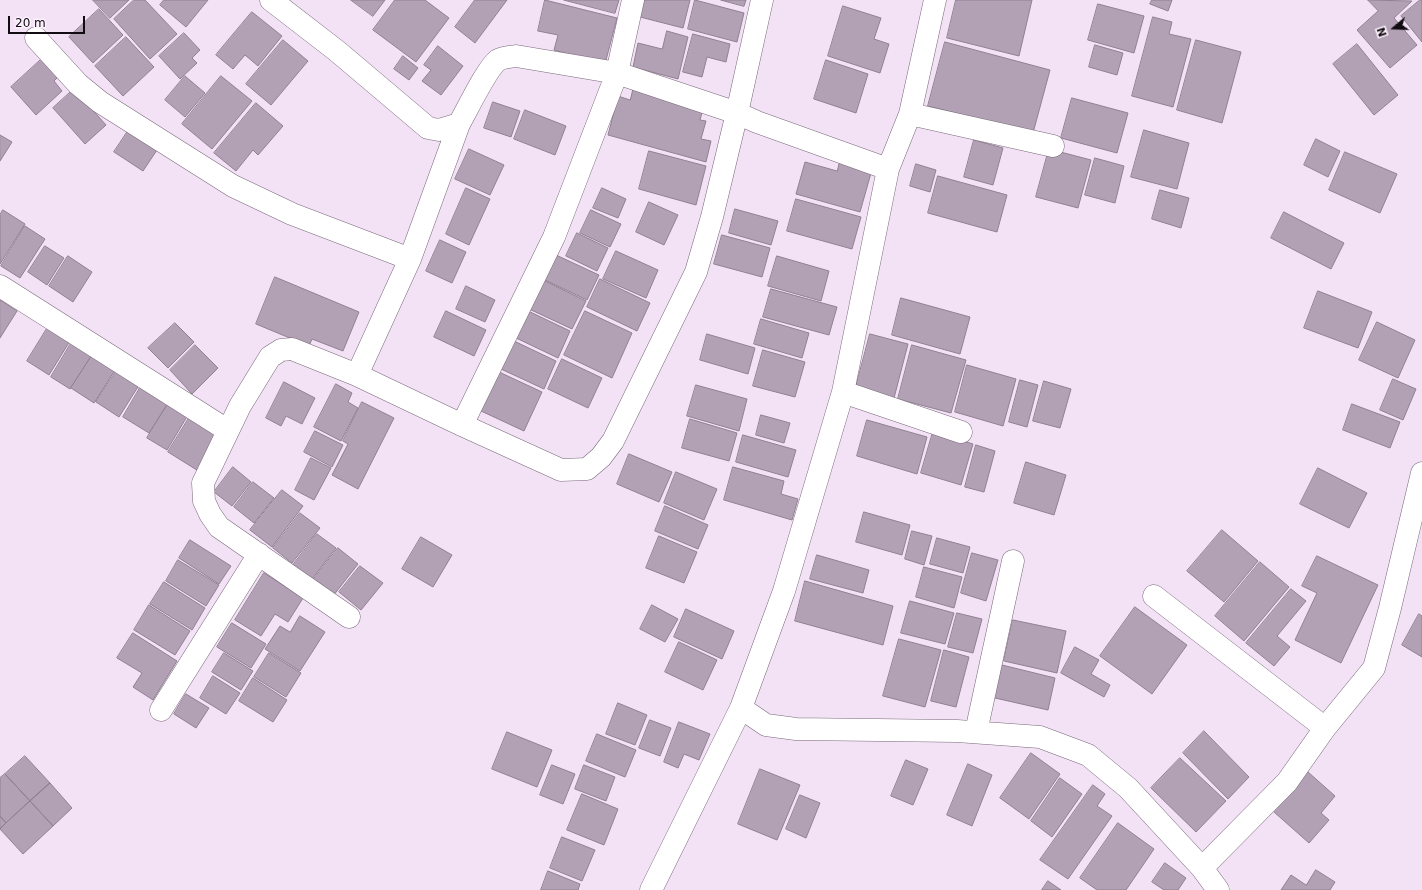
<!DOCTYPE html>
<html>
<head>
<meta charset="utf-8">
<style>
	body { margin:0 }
	#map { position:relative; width:1422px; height:890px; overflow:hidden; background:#f3e1f5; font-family:"DejaVu Sans",sans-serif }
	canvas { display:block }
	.north { position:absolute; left:1374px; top:8px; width:40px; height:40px; -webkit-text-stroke:3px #fcf1fd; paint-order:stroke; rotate:251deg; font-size:11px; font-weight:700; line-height:16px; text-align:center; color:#120c12 }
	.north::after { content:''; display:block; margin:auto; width:14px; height:18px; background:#120c12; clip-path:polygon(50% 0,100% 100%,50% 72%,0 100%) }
	.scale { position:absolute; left:8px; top:16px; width:77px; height:18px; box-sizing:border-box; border:2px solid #120c12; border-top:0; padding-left:5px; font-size:12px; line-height:14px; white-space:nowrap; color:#120c12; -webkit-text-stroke:3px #fcf1fd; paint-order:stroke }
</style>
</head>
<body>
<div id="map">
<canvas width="1422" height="890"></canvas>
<div class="north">N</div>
<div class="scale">20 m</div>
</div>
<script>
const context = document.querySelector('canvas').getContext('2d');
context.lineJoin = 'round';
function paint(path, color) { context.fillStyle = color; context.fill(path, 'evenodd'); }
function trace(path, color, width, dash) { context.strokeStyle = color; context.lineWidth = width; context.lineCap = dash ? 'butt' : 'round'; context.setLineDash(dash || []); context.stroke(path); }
const building = new Path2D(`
	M93 0H129L110 18Z
	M134 0H145L177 34 150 59 114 19Z
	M164 0H208L186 27 160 5Z
	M351 0H385L373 16Z
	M395 0H425L449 18 416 62 373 30Z
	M475 0H507L475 43 455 27Z
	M545 0 617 18 605 64 554 50 558 35 538 31Z
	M564 0H619L615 13Z
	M644 0H690L683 28 640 17Z
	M695 0 744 13 737 42 688 29Z
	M721 0H746L744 6Z
	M956 0H1032L1019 56 947 38Z
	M1152 0H1172L1168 11 1150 4Z
	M1368 0 1412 1 1394 18 1417 45 1390 68 1357 30 1378 11Z
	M1420 0H1422V42L1401 16Z
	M1098 4 1144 16 1134 53 1088 40Z
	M843 6 881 18 874 39 889 44 880 73 828 56Z
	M99 9 123 35 93 63 69 37Z
	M252 12 282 36 258 66 245 55 233 69 216 55Z
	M1153 17 1172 22 1169 34 1191 39 1173 107 1132 96Z
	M667 31 688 37 678 79 633 67 638 43 662 49Z
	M184 33 200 50 192 58 197 63 180 79 159 56Z
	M693 34 730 44 726 62 707 57 702 77 683 72Z
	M126 37 154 67 123 96 95 66Z
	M283 40 308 61 271 105 246 84Z
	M1196 40 1241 52 1222 123 1177 110Z
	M945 42 1050 70 1033 133 928 106Z
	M1357 44 1398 95 1374 115 1333 64Z
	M1095 45 1123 53 1117 75 1089 67Z
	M438 46 463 66 441 95 422 81 431 70 424 65Z
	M46 55 62 73 54 81 62 91 36 115 11 87Z
	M403 56 418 68 409 80 394 69Z
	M826 60 868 74 856 113 814 99Z
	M185 76 205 93 185 117 165 100Z
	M221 76 252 101 212 149 182 124Z
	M634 86 704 105 700 120 706 121 701 139 711 141 706 162 608 135 618 96 630 100Z
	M74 89 106 125 85 144 53 108Z
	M1072 98 1128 113 1117 153 1061 138Z
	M493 102 520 111 511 137 484 128Z
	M256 103 283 126 258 155 253 150 236 171 214 153Z
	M525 110 566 126 555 155 514 139Z
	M132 125 161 144 143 171 114 152Z
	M1144 130 1189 143 1177 189 1131 177Z
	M0 135 12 142 0 161Z
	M1316 139 1340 151 1328 177 1304 165Z
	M974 140 1003 148 993 185 964 177Z
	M469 149 504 165 490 195 455 179Z
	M1049 149 1091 160 1078 208 1036 197Z
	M649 151 706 166 696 205 639 189Z
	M1345 152 1397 174 1380 213 1329 190Z
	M841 157 873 166 860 212 796 194 805 162 837 171Z
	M1095 158 1124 166 1115 203 1085 195Z
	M916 164 936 170 930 192 910 186Z
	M938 176 1007 195 997 232 928 213Z
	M466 188 490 199 469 245 446 234Z
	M602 188 626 199 618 218 593 208Z
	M1160 190 1189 198 1181 228 1152 219Z
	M796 199 861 217 852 249 787 231Z
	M649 202 678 215 664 245 636 232Z
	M735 209 778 221 771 245 729 233Z
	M3 210 25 224 0 264V215Z
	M591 210 621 224 610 247 580 233Z
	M1284 212 1344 243 1331 269 1271 238Z
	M25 226 45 239 20 278 1 266Z
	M577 233 608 248 597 271 566 256Z
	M722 235 770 248 762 277 714 264Z
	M440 240 466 252 452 283 426 271Z
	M45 246 64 258 47 285 28 272Z
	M616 251 658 270 646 298 603 279Z
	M556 255 599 275 587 300 545 280Z
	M68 256 92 272 73 302 49 286Z
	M777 256 829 271 821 301 768 286Z
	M275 277 359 312 343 351 312 339 309 346 256 324Z
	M541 279 586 301 572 329 527 308Z
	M600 279 650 303 637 331 587 307Z
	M466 286 495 300 485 322 456 309Z
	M771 289 837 307 829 335 763 317Z
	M1318 291 1372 312 1358 348 1304 328Z
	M901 298 970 317 960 354 892 335Z
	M0 300 17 311 0 338Z
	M526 310 570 331 558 358 514 337Z
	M446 311 486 330 474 356 434 337Z
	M585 311 632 333 612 378 564 355Z
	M761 319 809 333 802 358 754 344Z
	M1377 322 1415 340 1398 378 1359 360Z
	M175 323 194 342 168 368 148 348Z
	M48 327 70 341 49 375 27 361Z
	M707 334 755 348 748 374 700 360Z
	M870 334 908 344 894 398 856 387Z
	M73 340 93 353 70 389 51 377Z
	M514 341 556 361 544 389 501 369Z
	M195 345 218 368 192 394 170 370Z
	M912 345 966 360 951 413 898 399Z
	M763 350 805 362 795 397 753 386Z
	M94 353 117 367 94 403 71 388Z
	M562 359 602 378 588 408 548 389Z
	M967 365 1016 379 1003 426 955 412Z
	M119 367 141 382 119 417 96 402Z
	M499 372 542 392 524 431 481 411Z
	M1393 379 1416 389 1403 420 1380 410Z
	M1020 380 1038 385 1027 427 1009 422Z
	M144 381 171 398 149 433 123 417Z
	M1044 381 1071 389 1060 428 1033 421Z
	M284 382 315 398 302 424 286 416 281 426 266 418Z
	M336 384 352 393 348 402 358 408 341 441 314 427Z
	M696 385 747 399 739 431 687 416Z
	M362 402 394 418 358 489 332 475 348 444 343 441Z
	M169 403 188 415 167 450 147 438Z
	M1352 404 1400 422 1390 448 1343 430Z
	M761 415 790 423 784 443 756 435Z
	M189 418 221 438 200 472 168 452Z
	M690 419 737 433 729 461 682 448Z
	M867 420 927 437 917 474 857 456Z
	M315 431 343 445 332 467 304 452Z
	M933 432 973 444 961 485 921 473Z
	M743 435 796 450 788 477 736 462Z
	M976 445 995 451 984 492 965 487Z
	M629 454 672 472 659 502 617 484Z
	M311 458 331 468 314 500 295 490Z
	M1026 462 1066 475 1054 515 1014 503Z
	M233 467 251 482 232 506 214 492Z
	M733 467 784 481 781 494 798 499 792 520 724 500Z
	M1318 468 1367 493 1349 528 1300 504Z
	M676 472 717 489 704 520 664 503Z
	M253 482 274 498 254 523 234 507Z
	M282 490 303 506 272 547 250 530Z
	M665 506 708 525 698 549 655 531Z
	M864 512 910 525 902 555 856 542Z
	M300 513 320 528 292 563 273 548Z
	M1222 530 1258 561 1224 602 1187 571Z
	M912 531 932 536 924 565 905 559Z
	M317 534 336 548 312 579 293 565Z
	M659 536 697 552 684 583 646 568Z
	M421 537 452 555 433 587 402 569Z
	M937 538 970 547 963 573 930 564Z
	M190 540 231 566 219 584 179 558Z
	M338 548 358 564 333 596 313 580Z
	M972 553 998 560 986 601 961 593Z
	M817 555 869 570 863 593 810 579Z
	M1317 556 1378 585 1341 663 1295 640 1317 593 1302 586Z
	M178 560 219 585 206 606 166 581Z
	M1260 562 1289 587 1244 641 1215 616Z
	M360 566 383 583 361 610 339 592Z
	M924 567 962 577 954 608 916 597Z
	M264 573 303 598 288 622 275 614 261 636 235 620Z
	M805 581 893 606 883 645 795 621Z
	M164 582 205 608 192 630 150 604Z
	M1291 589 1306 601 1277 636 1290 647 1274 666 1246 643Z
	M910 601 954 613 945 644 901 633Z
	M149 605 190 631 175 655 134 630Z
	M652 605 678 619 665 642 640 629Z
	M1135 607 1187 645 1152 694 1100 656Z
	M686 609 734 631 722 659 674 637Z
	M957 613 982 619 973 653 948 647Z
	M1419 614 1422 616V657L1402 645Z
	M300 616 325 632 300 671 265 649 280 626 290 632Z
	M1013 620 1066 631 1057 673 1004 661Z
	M232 623 266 644 251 668 217 647Z
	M133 633 177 661 153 700 133 687 142 673 117 658Z
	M899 639 941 650 925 707 883 696Z
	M679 642 717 660 703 690 665 672Z
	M1075 647 1099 660 1091 674 1110 685 1104 697 1061 673Z
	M944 650 969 657 956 707 931 701Z
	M224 653 253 671 241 690 212 672Z
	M269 653 301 673 286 697 254 677Z
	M1002 665 1055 678 1048 710 995 698Z
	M213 676 240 693 226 714 200 698Z
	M253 678 287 700 273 722 239 701Z
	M186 694 209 708 196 728 174 714Z
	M618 703 647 715 635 745 606 734Z
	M650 720 671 728 660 756 639 748Z
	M679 722 710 734 699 760 684 754 678 768 664 762Z
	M1204 731 1249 777 1228 799 1183 753Z
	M507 732 552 750 537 787 492 769Z
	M597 734 636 750 625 777 586 761Z
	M1031 753 1060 774 1029 819 1000 798Z
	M25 756 50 783 30 801 5 774Z
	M1180 758 1226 801 1196 832 1151 788Z
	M906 760 928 769 913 805 891 796Z
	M968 764 992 775 972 826 947 815Z
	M552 765 575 774 563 804 540 795Z
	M584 765 615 777 606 801 575 789Z
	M760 769 800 785 777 840 738 824Z
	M1308 772 1335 796 1321 813 1329 820 1309 843 1274 812Z
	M5 774 30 801 6 823 0 816V778Z
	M1060 778 1082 794 1052 837 1031 821Z
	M50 783 72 808 53 826 30 801Z
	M1093 785 1105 794 1097 806 1112 816 1068 879 1040 860Z
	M582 794 618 809 604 845 567 830Z
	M800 795 820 803 806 838 786 829Z
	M30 801 53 826 23 854 0 829Z
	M0 816 6 823 0 829Z
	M1118 823 1154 849 1126 890H1097L1080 878Z
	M562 837 595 850 582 881 550 868Z
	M1165 863 1186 878 1178 890H1164L1152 882Z
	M1316 870 1335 882 1330 890H1281L1291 875 1306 885Z
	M548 871 580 884 578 890H541Z
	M1048 881 1061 890H1042Z`);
paint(building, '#b2a1b4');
trace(building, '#908092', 1);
const minor = new Path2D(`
	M271 0 337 51 428 128 439 130 459 124C467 110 487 68 498 60 504 57 510 57 516 56L617 73 737 113 757 122 888 169
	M935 0 910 114 888 169 843 392 784 591 741 708 766 725 796 729 957 731 1040 737 1088 755 1128 788 1202 868 1218 890
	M36 38 78 84 100 102 233 186 292 214 410 259
	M910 114 1053 146
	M0 286 227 430
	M357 375 410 259 459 124
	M843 392 961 432
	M462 425 554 237 617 73 633 0
	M1154 596 1325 728
	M349 617 219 527 210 514 204 501 203 483 240 406 270 357 281 350 292 349 357 375 462 425 561 470 587 469 601 457 613 441 696 272 712 217 737 113 762 0
	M161 710 259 554
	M976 732 1013 561
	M1202 868 1287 782 1325 728 1374 668 1390 608 1422 473
	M651 890 741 708`);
trace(minor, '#79697a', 23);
trace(minor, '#fff', 22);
</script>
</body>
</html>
